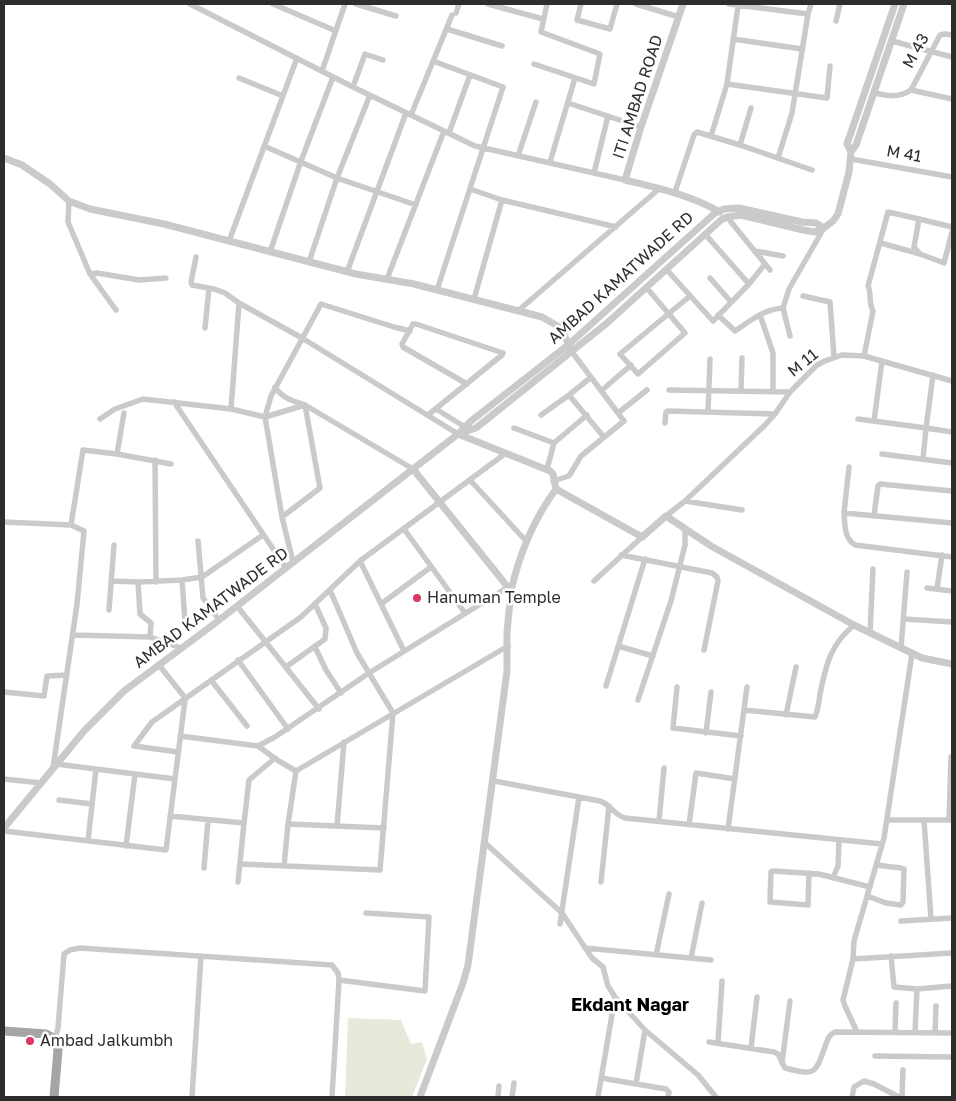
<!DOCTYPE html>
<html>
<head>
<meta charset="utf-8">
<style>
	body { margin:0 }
	#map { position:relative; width:956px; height:1101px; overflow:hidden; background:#fff; font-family:"Golos Text",sans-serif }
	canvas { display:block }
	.frame { position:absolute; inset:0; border:5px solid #2d2d2d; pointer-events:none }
</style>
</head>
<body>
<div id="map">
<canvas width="956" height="1101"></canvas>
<div class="frame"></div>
</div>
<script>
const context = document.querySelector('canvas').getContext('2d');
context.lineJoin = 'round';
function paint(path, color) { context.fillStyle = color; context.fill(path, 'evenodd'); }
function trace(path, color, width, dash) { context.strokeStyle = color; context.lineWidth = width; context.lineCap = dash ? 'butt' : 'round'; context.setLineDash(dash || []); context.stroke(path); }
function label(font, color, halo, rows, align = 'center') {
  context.font = font + ' "Golos Text",sans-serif'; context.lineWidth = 5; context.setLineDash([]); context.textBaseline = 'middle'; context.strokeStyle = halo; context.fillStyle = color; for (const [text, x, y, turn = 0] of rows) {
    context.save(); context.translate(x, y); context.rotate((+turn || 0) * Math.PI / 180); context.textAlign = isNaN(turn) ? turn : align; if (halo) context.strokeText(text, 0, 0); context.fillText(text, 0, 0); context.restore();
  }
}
paint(new Path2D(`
	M348 1018 401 1020 411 1044 422 1042 427 1059 412 1097H345Z`), '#e6eadb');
trace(new Path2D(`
	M190 4 351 86 475 146 625 180
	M273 4 336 31
	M356 4 396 16
	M488 4 543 19
	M581 4 577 20 610 29 617 4
	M636 4 679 17
	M729 4 808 14 792 113 778 158
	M456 13 459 4
	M808 14 811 4
	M836 21 840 4
	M447 29 502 46
	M733 39 802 49
	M892 41 952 57
	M433 61 503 87 437 290
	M534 64 594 84 600 54 541 32 547 4
	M322 71 345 4
	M239 78 283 96
	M727 84 827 98 830 66
	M353 87 365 54 383 60
	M911 90 940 35 945 34 952 35
	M875 93C888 96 899 98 911 90L952 99
	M568 103 641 127
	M411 115 452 15
	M449 133 470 75
	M711 136 727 84 738 6
	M740 145 751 108
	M264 146 337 178 416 205
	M518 156 536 102
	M851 159 952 177
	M550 162 575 78
	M594 173 608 116
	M470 189 502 200 616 227
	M675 192 694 135 697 132 740 145 812 170
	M69 201 68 222 90 274 116 310
	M727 217 770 270
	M952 227 919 219 914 247 920 254 944 263 952 232
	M229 241 297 58
	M881 243 920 254
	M755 251 783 256
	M270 252 301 161 333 77
	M196 257 191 282 192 285 214 289 225 293 239 303 302 338 458 434
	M309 262 337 178 370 95
	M666 269 713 321 749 284 705 234
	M347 272 406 113
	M90 274 97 273 139 280 166 278
	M710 278 731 302
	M387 279 444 131
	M749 284 765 264
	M646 287 685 333 638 374 620 354 690 296
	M803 296 830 302 834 357
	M474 299 502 200
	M783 308 789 289 824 228
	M519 310 660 188
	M718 315 735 331C750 321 764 309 783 308L790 336
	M760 315 773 353V392
	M205 328 209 288
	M864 356 873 311C868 302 872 294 868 286L888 212 919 219
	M933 375 926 428 952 432
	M275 387C282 398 293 401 305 405L413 469
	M669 390 790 392 817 365 825 361 842 355 864 356 952 381
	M601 391 631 365
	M741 391 742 358
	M569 395 590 378
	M174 402 286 568
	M305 405 265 417 271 396 321 304 394 327 410 331
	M231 409 239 303
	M436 409 465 427
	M708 412 710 359
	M618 413 647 390
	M428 415 502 355 503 353 416 324H413L402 344 403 347 467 384
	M541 415 569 395 603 436
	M100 419 115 409 143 399 231 409 265 417 282 517 293 562
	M858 419 926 428 923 459
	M874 421 882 361
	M665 423 666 412 668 411 775 414
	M514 428 554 443 587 415
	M117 454 124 413
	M882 454 952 463
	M155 460 156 582
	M547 469 554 443
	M470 480 527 542
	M553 481 569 476 581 456 624 421 572 352
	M685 501 742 510
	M844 513 849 467
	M874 515 878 486 880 484 952 491
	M666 516 685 501 764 426 775 414 790 392
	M282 517 320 488 305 405
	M4 522 71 525 84 531 77 604 53 768
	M952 523 844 513C845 525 844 538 855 545L952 557
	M71 525 83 450 117 454 171 464
	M404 529 465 613
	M198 541 203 598 219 620
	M621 555 712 573 717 577 718 581 704 650
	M360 561 404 651
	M182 580 185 621
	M111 581 138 582 182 580 202 577 263 535
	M594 581 642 537
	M138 582 140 614 151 623 150 637
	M927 588 952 591
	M937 589 942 555
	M381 604 431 567
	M237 606 319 709
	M109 610 114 545
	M904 619 952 622
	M870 633 873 569
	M73 635 150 637 181 648
	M618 646 653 656
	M315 647 326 670 341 693
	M901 648 907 572
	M238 660 288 729
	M159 665 186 699
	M286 667 325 639 326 628 315 604
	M211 680 247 726
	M606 686 645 559
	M677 687 673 728 741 736
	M4 692 44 696 47 676 67 675
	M638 700 671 601 685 545V529
	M744 710 815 717C818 710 819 702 820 694 826 665 830 645 854 625
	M786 715 796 667
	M706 733 711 692
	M180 736 258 746 275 737 369 673 508 587
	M134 746 152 722 301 617 360 561 506 453
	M134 746 178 752
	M258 746 277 760 296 771
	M56 764 175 779
	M4 779 41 783
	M494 781 600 801C610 804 614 815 625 818L882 844
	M59 800 92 804
	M170 816 244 823 249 780 275 758
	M887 820H952
	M924 820 931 919
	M949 820 951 757
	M659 821 664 768
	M288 824 384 828
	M689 825 696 773 735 779
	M337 826 344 742
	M728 829 747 687
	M4 831 166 850 185 700
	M88 841 96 769
	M484 842 562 913 592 958 603 967 608 986 615 997 645 1030 698 1075 716 1097
	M126 846 135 774
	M240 864 380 870 393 713 357 653 330 590
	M284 866 288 824 296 771 508 646
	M204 868 208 820
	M809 873 808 905 770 902 771 872 773 871 819 874 870 887
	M833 878 838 866 839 841
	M238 882 244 823
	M601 882 609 806
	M867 896 886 903 901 905 903 902 904 869 901 868 876 865
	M901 921 952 918
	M560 924 579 797
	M585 948 711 960
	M656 955 669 894
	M891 956 894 987 917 989 952 986
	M691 958 702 903
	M853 959 952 953
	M339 980 425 991 429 917 366 913
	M857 1032 845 1006 843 1000 853 959 854 941 884 838 912 654
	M895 1032 896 1003
	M915 1032 917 989
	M935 1033 936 1006
	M55 1039 58 1028 64 954 70 950 80 948 332 965 338 973 339 980 332 1097
	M709 1042 774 1052 778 1054 785 1068C817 1076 815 1074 826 1044 828 1038 829 1035 835 1032L952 1033
	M718 1043 722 981
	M751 1048 757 997
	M875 1056 952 1057
	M782 1063 790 1001
	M601 1078 666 1089 669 1092 668 1097
	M636 1084 645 1030
	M192 1097 201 956
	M498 1097 499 1086
	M512 1097 514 1083
	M598 1097 615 997
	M852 1097 854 1087 864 1081 874 1084 899 1097
	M902 1097 903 1070`), '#cacaca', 5.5);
trace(new Path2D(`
	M683 4 641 127 625 180C658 188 690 195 720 212
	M851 152 847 144 895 4
	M4 158 22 165 50 184 69 201 90 209 164 224 356 274 414 284 542 317 561 328 570 348
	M461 433 476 428 607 323 721 220 727 217 741 215 803 230 815 232 824 228 833 221 838 214 849 172 851 152 856 145 904 4
	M458 434 550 471 553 474 556 489 642 537 666 516 711 546 854 625 922 658 952 664
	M413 469 511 591 507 632V671L468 965 463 983 420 1097
	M511 591C519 555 534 519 556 489
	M4 828 84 731 124 691 214 624 413 469 458 434 471 421 568 345 715 213 724 209 739 208 802 222 816 223 824 228`), '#cacaca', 7);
trace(new Path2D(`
	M4 1031 46 1034 55 1039 58 1050 54 1097`), '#a5a5a5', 9);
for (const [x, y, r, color] of [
	[417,598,5,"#dc3663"],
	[30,1041,5,"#dc3663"]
]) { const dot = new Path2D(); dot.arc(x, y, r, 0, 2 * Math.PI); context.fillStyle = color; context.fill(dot); trace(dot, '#fff', 2); }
label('16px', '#2d2d2d', '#fff', [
	["M 43",916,51,-61],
	["ITI AMBAD ROAD",638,97,-72],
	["M 41",904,154,10],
	["AMBAD KAMATWADE RD",621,278,-42],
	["M 11",803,363,-39],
	["AMBAD KAMATWADE RD",211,608,-37]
]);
label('16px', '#2d2d2d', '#fff', [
	["Hanuman Temple",427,598],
	["Ambad Jalkumbh",40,1041]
], 'left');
label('bold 18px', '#000', '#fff', [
	["Ekdant Nagar",630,1005]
]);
</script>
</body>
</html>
